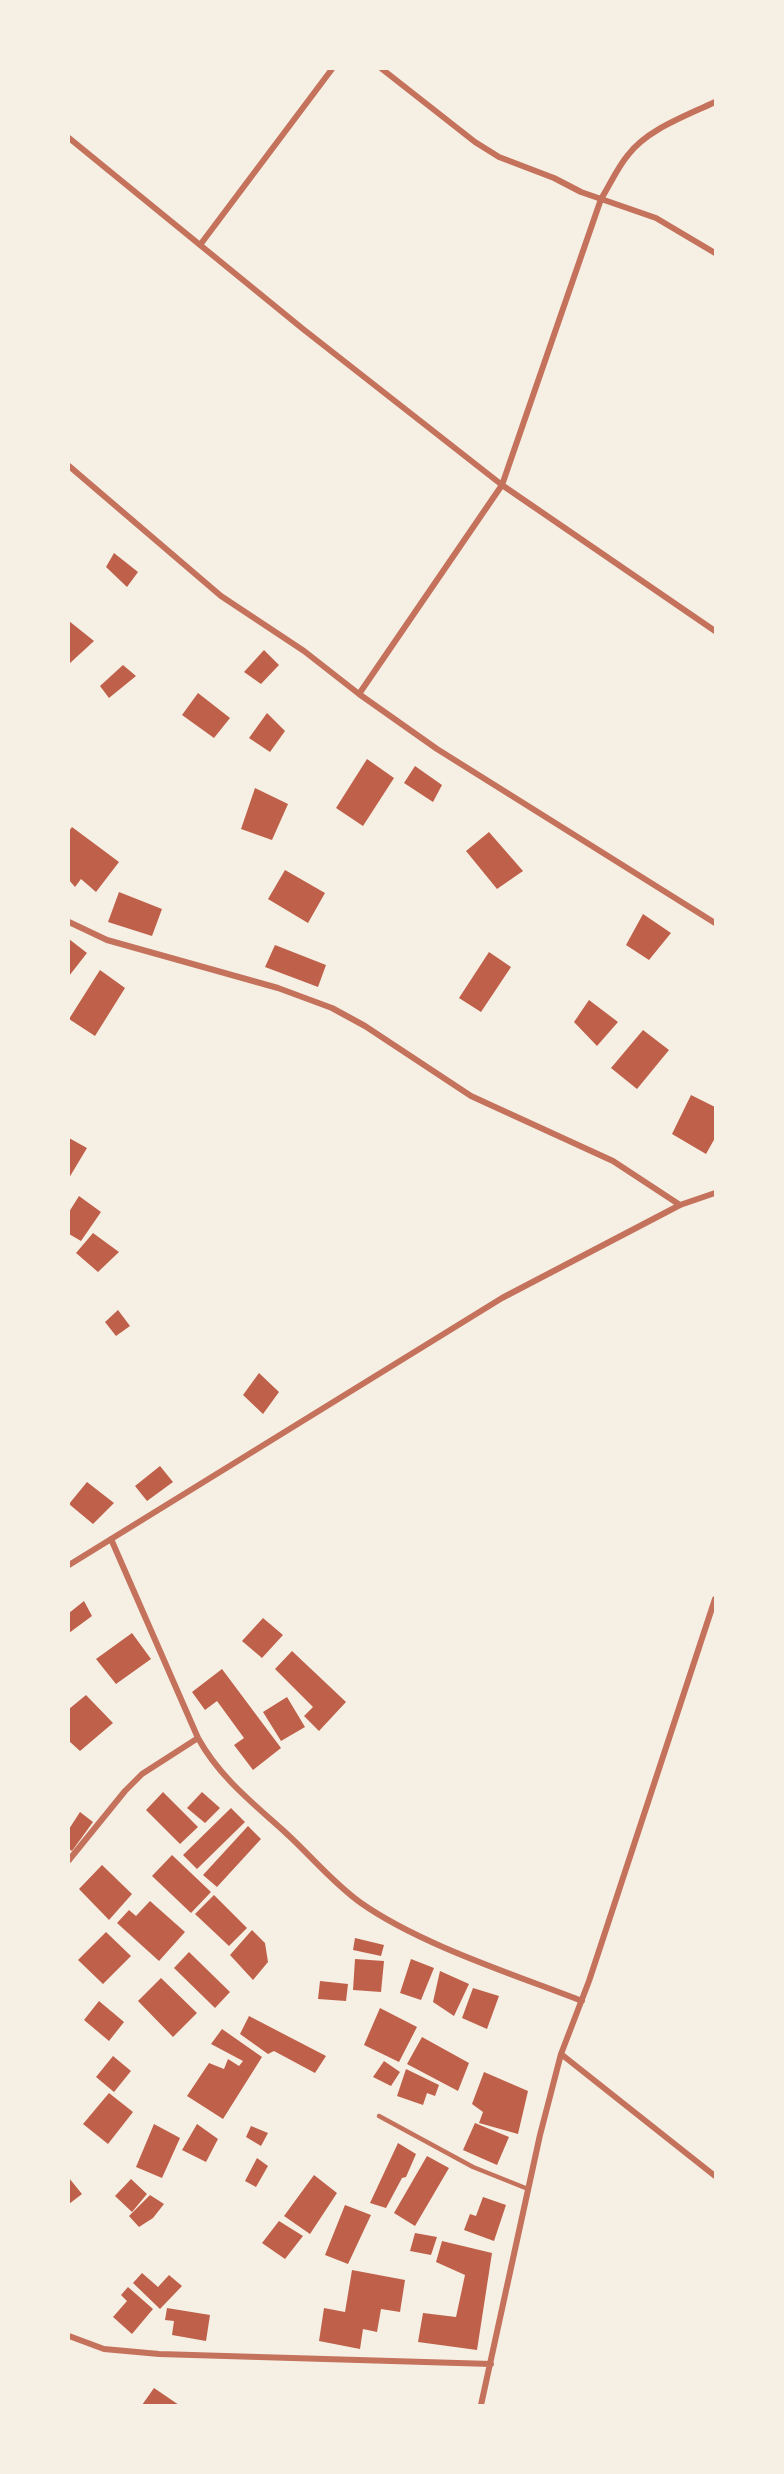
<!DOCTYPE html>
<html>
<head>
<meta charset="utf-8">
<style>
	body { margin:0 }
	#map { position:relative; width:784px; height:2474px; overflow:hidden; background:#f6efe4; font-family:"Golos Text",sans-serif }
	canvas { display:block }
	.frame { position:absolute; inset:0; border:70px solid #f6efe4; pointer-events:none }
</style>
</head>
<body>
<div id="map">
<canvas width="784" height="2474"></canvas>
<div class="frame"></div>
</div>
<script>
const context = document.querySelector('canvas').getContext('2d');
context.lineJoin = 'round';
function paint(path, color) { context.fillStyle = color; context.fill(path, 'evenodd'); }
function trace(path, color, width, dash) { context.strokeStyle = color; context.lineWidth = width; context.lineCap = dash ? 'butt' : 'round'; context.setLineDash(dash || []); context.stroke(path); }
paint(new Path2D(`
	M114 553 138 572 127 587 106 567Z
	M69 621 94 641 69 664Z
	M264 650 279 665 261 684 244 672Z
	M123 665 136 676 109 698 100 686Z
	M198 693 230 718 214 738 182 715Z
	M267 713 285 731 270 752 249 738Z
	M367 759 394 778 363 826 336 808Z
	M415 766 442 785 433 802 404 783Z
	M255 788 288 804 272 840 241 829Z
	M72 827 119 862 96 892 81 879 75 887 69 880V831Z
	M489 832 523 871 497 889 466 851Z
	M285 870 325 893 308 923 268 899Z
	M119 892 162 909 152 936 108 922Z
	M643 914 671 933 649 960 626 945Z
	M69 939 87 953 69 976Z
	M275 945 326 965 318 987 265 967Z
	M489 952 511 967 481 1012 459 998Z
	M100 970 125 988 95 1036 69 1019Z
	M589 1000 618 1022 597 1046 574 1022Z
	M643 1030 669 1050 637 1089 611 1068Z
	M691 1095 715 1107V1138L706 1154 672 1134Z
	M69 1138 87 1148 69 1178Z
	M79 1196 101 1212 81 1241 69 1234V1212Z
	M93 1233 119 1252 98 1272 76 1253Z
	M118 1310 130 1326 116 1336 105 1322Z
	M259 1373 279 1392 263 1414 243 1395Z
	M160 1466 173 1482 147 1501 135 1486Z
	M87 1482 114 1503 93 1524 69 1504Z
	M84 1601 92 1616 69 1633V1613Z
	M263 1618 283 1635 262 1658 242 1641Z
	M132 1633 151 1659 116 1684 96 1659Z
	M292 1651 346 1702 319 1731 304 1716 313 1707 275 1669Z
	M222 1669 281 1748 253 1770 234 1745 244 1738 217 1701 205 1710 192 1692Z
	M86 1695 113 1723 80 1751 69 1741V1709Z
	M287 1697 305 1727 281 1741 263 1712Z
	M163 1792 198 1827 180 1844 146 1810Z
	M202 1792 220 1808 205 1823 187 1808Z
	M231 1808 245 1822 197 1869 183 1855Z
	M80 1812 93 1822 72 1851 69 1849V1829Z
	M248 1826 261 1839 217 1887 203 1875Z
	M172 1855 211 1892 191 1913 152 1876Z
	M102 1865 132 1894 109 1920 79 1889Z
	M214 1895 247 1928 229 1946 195 1914Z
	M150 1901 185 1932 159 1961 117 1923 129 1910 136 1916Z
	M252 1930 265 1943 268 1962 253 1980 230 1955Z
	M106 1932 131 1956 103 1984 78 1960Z
	M355 1938 384 1945 381 1956 353 1950Z
	M189 1952 230 1992 215 2008 174 1968Z
	M355 1959 384 1961 381 1992 353 1990Z
	M411 1959 434 1968 421 2000 400 1993Z
	M440 1971 469 1984 454 2016 433 2002Z
	M161 1978 197 2013 173 2037 138 2001Z
	M320 1981 348 1984 346 2001 318 1999Z
	M473 1988 499 1996 487 2029 462 2018Z
	M99 2001 124 2022 109 2041 84 2020Z
	M380 2008 417 2027 399 2062 364 2045Z
	M249 2016 326 2056 315 2073 274 2051 268 2054 240 2034Z
	M222 2029 262 2057 223 2119 187 2096 209 2063 224 2069 228 2059 239 2066 243 2061 211 2044Z
	M422 2037 469 2063 458 2091 407 2064Z
	M113 2056 131 2071 114 2092 96 2077Z
	M384 2061 400 2072 391 2086 373 2077Z
	M406 2069 439 2085 435 2096 427 2093 423 2105 397 2096Z
	M484 2072 528 2091 518 2134 479 2123 483 2112 472 2104Z
	M109 2093 133 2112 108 2144 83 2124Z
	M475 2123 509 2137 497 2165 463 2150Z
	M154 2124 180 2138 162 2178 136 2167Z
	M197 2124 218 2139 206 2162 182 2150Z
	M251 2126 268 2133 261 2146 246 2137Z
	M398 2143 416 2154 406 2177 402 2178 386 2208 370 2203Z
	M427 2156 449 2168 415 2226 394 2213Z
	M257 2158 268 2166 256 2187 245 2181Z
	M314 2175 337 2193 310 2234 284 2216Z
	M69 2178 82 2194 69 2204Z
	M131 2179 147 2194 132 2212 115 2196Z
	M150 2195 164 2204 153 2218 139 2227 129 2216Z
	M483 2197 506 2205 494 2241 464 2230 470 2214 476 2216Z
	M345 2205 371 2215 348 2264 325 2255Z
	M279 2221 303 2236 285 2259 262 2243Z
	M415 2233 437 2237 431 2255 410 2251Z
	M442 2241 492 2253 477 2350 418 2342 423 2313 456 2317 465 2275 436 2262Z
	M352 2270 405 2280 400 2312 381 2309 377 2332 363 2329 360 2349 319 2341 324 2308 345 2312Z
	M142 2273 158 2287 169 2275 182 2286 160 2309 133 2283Z
	M128 2287 153 2309 132 2334 113 2317 127 2301 121 2295Z
	M167 2308 210 2315 206 2341 172 2335 174 2321 165 2320Z
	M154 2388 179 2405H142Z`), '#bf614a');
trace(new Path2D(`
	M379 2116 473 2167 528 2189`), '#c5725c', 4.5);
trace(new Path2D(`
	M382 69 475 142 499 157 554 178 581 192 656 218 715 253
	M69 138 303 329 502 485 715 631
	M200 245 332 69
	M69 466 221 596 304 651 359 694 437 749 715 923
	M359 694 502 485 601 199C610 185 617 168 628 155 648 129 686 116 715 102
	M69 922 107 940 278 988 332 1008 365 1026 471 1096 613 1161 680 1205
	M111 1539 198 1738C220 1778 254 1804 287 1834 312 1857 333 1883 361 1903 421 1945 513 1974 582 2001
	M69 1565 502 1298 680 1205 715 1193
	M69 1860 125 1791 142 1774 198 1738
	M561 2054 715 2176
	M69 2336 104 2349 159 2354 491 2364
	M481 2405 540 2135 561 2054 589 1981 715 1599`), '#c5725c', 6);
</script>
</body>
</html>
